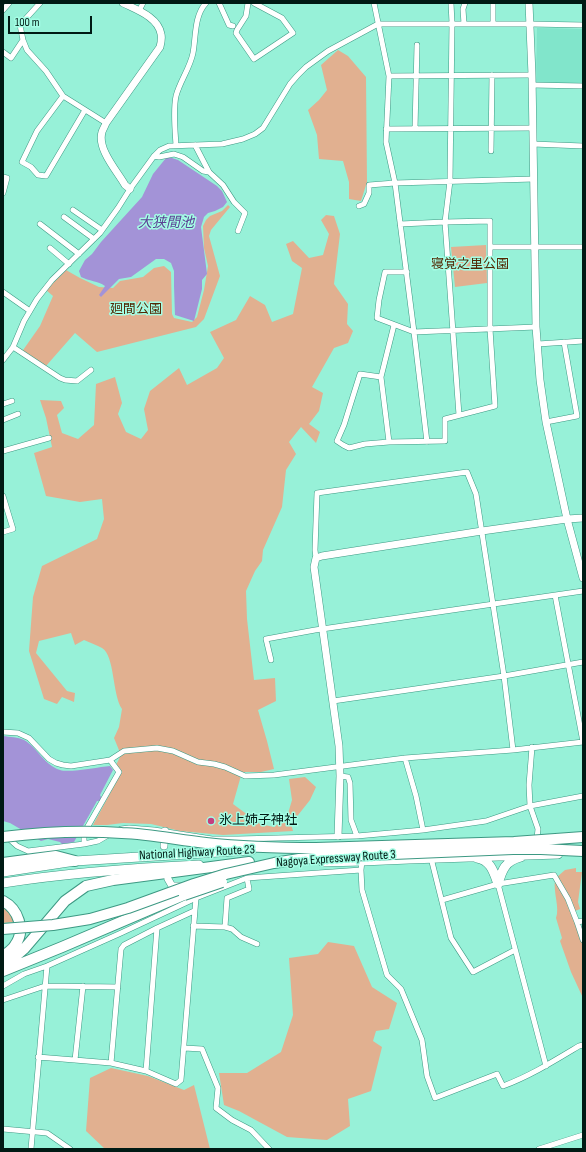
<!DOCTYPE html>
<html>
<head>
<meta charset="utf-8">
<style>
	body { margin:0 }
	#map { position:relative; width:586px; height:1152px; overflow:hidden; background:#97f1d8; font-family:"Sofia Sans Condensed",sans-serif }
	canvas { display:block }
	.frame { position:absolute; inset:0; border:4px solid #001a14; pointer-events:none }
	.scale { position:absolute; left:8px; top:16px; width:84px; height:18px; box-sizing:border-box; border:2px solid #001a14; border-top:0; padding-left:5px; font-size:12px; line-height:14px; white-space:nowrap; color:#001a14; -webkit-text-stroke:3px #a4fee5; paint-order:stroke }
</style>
</head>
<body>
<div id="map">
<canvas width="586" height="1152"></canvas>
<div class="frame"></div>
<div class="scale">100 m</div>
</div>
<script>
const context = document.querySelector('canvas').getContext('2d');
context.lineJoin = 'round';
function paint(path, color) { context.fillStyle = color; context.fill(path, 'evenodd'); }
function trace(path, color, width, dash) { context.strokeStyle = color; context.lineWidth = width; context.lineCap = dash ? 'butt' : 'round'; context.setLineDash(dash || []); context.stroke(path); }
function label(font, color, halo, rows, align = 'center') {
  context.font = font + ' "Sofia Sans Condensed","Noto Sans JP",sans-serif'; context.lineWidth = 3; context.setLineDash([]); context.textBaseline = 'middle'; context.strokeStyle = halo; context.fillStyle = color; for (const [text, x, y, turn = 0] of rows) {
    context.save(); context.translate(x, y); context.rotate((+turn || 0) * Math.PI / 180); context.textAlign = isNaN(turn) ? turn : align; if (halo) context.strokeText(text, 0, 0); context.fillText(text, 0, 0); context.restore();
  }
}
paint(new Path2D(`
	M537 28 583 29V83H536Z`), '#81e5cb');
paint(new Path2D(`
	M338 50 348 56 366 77 367 182 361 201 349 199V182L343 161 319 159 317 135 308 110 319 100 327 90 321 65Z
	M228 205 230 207 211 230 209 236 220 276 204 319 196 327 97 352 75 333 46 366 21 353 40 326 53 296 46 290 66 270 80 278 99 287 113 288 120 281 143 277 154 268 164 266 171 272 172 314 174 318 192 322 197 317 204 290 208 266 204 248 203 226 206 220 210 216 222 211Z
	M326 215 334 216 340 234 334 284 348 304 347 324 353 331 348 343 334 348 312 387 323 393 319 411 309 424 320 432 316 443 301 427 289 442 296 454 286 470 282 507 263 550 262 561 255 571 246 591 247 619 254 680 275 678 276 701 258 710 267 741 274 769 261 772H242L233 804 260 824 274 827 287 817 292 800 289 779 305 777 316 787 310 800 291 824 293 831 223 835 180 831 151 824 123 823 107 825H93L121 773 116 765 121 755 114 738 119 727 122 709C112 694 115 656 102 648 97 645 90 643 84 640L75 645 71 633 39 641 36 653 67 691 75 693 74 702 62 697 57 704 44 699 29 651 33 597 42 566 97 539 104 519 102 499 80 502 46 496 34 453 52 447 46 418 40 400 61 401 64 408 57 415 62 433 78 439 94 425 96 384 115 377 122 403 118 414 126 432 141 439 148 430 144 409 150 391 179 368 187 385 217 368 224 358 210 332 236 320 250 296 265 305 272 322 293 314 302 268 292 261 286 244 293 241 309 258 323 255 329 234 321 220Z
	M486 245 487 283 455 287 451 247Z
	M576 868V872H582L578 902 580 909 575 911 557 877 565 870Z
	M555 880 566 900 576 923 583 946V998L571 972 560 941 562 938 556 918C560 908 553 892 555 880Z
	M3 906 12 914 14 922 3 923Z
	M328 942 354 946 372 987 397 1003 389 1029 376 1031 373 1041 382 1047 371 1091 348 1099 350 1126 327 1140 287 1137 239 1111 224 1105 219 1073H247L281 1052 293 1015 289 958 318 954Z
	M111 1068 148 1076 184 1090 194 1085 210 1149H105L86 1131 90 1078Z`), '#e1b090');
paint(new Path2D(`
	M166 158H172L178 160 217 186 222 191 227 202 223 207 215 211 208 213 204 217 201 227 207 274 202 280V289L194 321 175 315 174 286V271L171 263 164 259H156L131 277 119 279 101 297 99 295 105 286C98 281 89 281 81 277L79 271 85 260 92 254 101 242 142 197 153 174Z
	M3 736C10 737 18 737 24 740 38 748 44 765 60 770 70 773 98 767 110 766L113 770 100 795 102 799 100 801H97L74 842 62 844 60 842 48 839 41 841 10 823 3 821Z`), '#a393d7');
const minor = new Path2D(`
	M40 3 20 25 23 40 27 50 46 71 63 96 106 123
	M219 3 229 25 233 26
	M248 3 246 16 237 30 236 33 254 59 293 33 282 18 254 3
	M374 3 389 76 386 142 395 183 414 332 427 442
	M451 3 452 23 450 181 445 222 459 415
	M3 10 9 3
	M139 11 143 3
	M464 24 463 9 465 3
	M493 24V3
	M3 52 11 58 23 40
	M389 76 532 75
	M532 85 583 86
	M63 96 37 131 22 162 31 167 38 175 46 176 85 110
	M386 129 533 128
	M415 129 417 45
	M533 144 583 146
	M176 145C175 130 173 110 176 96 180 81 190 68 193 53 196 37 194 16 206 3
	M195 145 209 172
	M491 151 492 75
	M154 156 159 157 174 154 183 157 203 171 209 172 223 185 234 202 245 213 238 231
	M3 177 7 178 3 193
	M359 206 364 204 369 193V185L395 183 534 179
	M73 210 102 230
	M64 217 94 239
	M40 224 79 254
	M490 247H583
	M50 248 69 264
	M407 272H385L379 300 377 318 414 332 536 327
	M3 292 30 311
	M394 325 381 377 360 374 344 425 337 441 343 445 349 448 365 444 389 442 445 441V419L495 406 490 329V221L445 222 400 224
	M538 344 583 341
	M13 347 60 378 65 380 77 381 91 370
	M3 360 13 347 24 321 37 299 52 280 100 233 118 208 130 189 154 156 160 150 169 146 222 144 243 139 255 134 263 128 290 84 297 76 306 67 328 51 378 24H530L583 25
	M381 377 389 442
	M3 404 12 401
	M3 420 18 414
	M546 422 577 416 564 342
	M3 451 49 438
	M3 496 13 529 3 532
	M316 558 315 550 317 493 467 472 476 494 504 676 513 750
	M555 595 583 742
	M271 660 266 639 315 630 583 591
	M333 701 504 676 583 662
	M3 732 18 733 29 738 49 759 56 763 63 765 71 766 110 760 124 751 157 748 173 751 198 762 214 764 225 767 245 776 274 775 405 758 513 750 583 742
	M532 747 529 785 530 806 538 829 537 838
	M405 758 416 796 423 830
	M340 776 348 777 350 783 351 820 357 836
	M121 829 129 828 154 830 212 839H238L357 836 423 830 486 821 530 806 583 796
	M7 837 17 846 28 851 84 844V833L119 772 110 760
	M84 844 98 841 110 834
	M431 858 451 938 473 972 515 950
	M362 861 361 870 362 890 387 975 401 989 422 1040 427 1076 435 1098 497 1074 503 1086C530 1076 554 1061 579 1046L583 1045
	M498 884 546 1066
	M442 900 498 884 554 875 568 899 577 922 583 940
	M577 922 583 921
	M193 926 225 927 232 929 241 937 257 944
	M225 927 227 898 249 889 247 878
	M3 986 24 974 47 966 121 933 196 898 247 878 361 870
	M3 1000 45 986 118 987
	M184 1048 202 1049 218 1088 216 1108 232 1120 251 1130 269 1149
	M38 1057 111 1063 146 1071 176 1084 181 1080 196 898
	M75 1060 83 986
	M111 1063 121 949 124 945 157 928 194 911
	M146 1071 157 928
	M3 1129 47 1133 70 1149
	M31 1149 47 966
	M539 1149 583 1135`);
const tertiary = new Path2D(`
	M123 3C137 10 158 17 161 34 162 38 161 43 160 47L106 123C105 126 103 129 102 132 97 149 117 171 125 185L130 189
	M529 3 532 75 536 327 540 380 546 422 567 519 583 578
	M338 836 340 776 339 746 314 567 316 558 322 556 482 531 567 519 583 518
	M164 846 165 831
	M168 879 172 886H182`);
const trunk = new Path2D(`
	M477 858C491 860 494 873 498 884
	M323 862 362 861 409 859 558 854
	M3 872 75 861 252 850
	M3 883C68 873 133 868 199 865
	M498 884C502 870 505 861 521 857`);
const motorway = new Path2D(`
	M3 863 56 856 75 861
	M3 901C18 909 26 930 15 945 12 950 7 953 3 956
	M3 962 17 955 24 949 65 901 86 886 113 880 249 862
	M3 971 62 947 184 895`);
trace(minor, '#3d9983', 6);
trace(tertiary, '#3d9983', 8);
trace(trunk, '#3d9983', 10);
trace(motorway, '#3d9983', 12);
trace(minor, '#fff', 5);
trace(tertiary, '#fff', 7);
trace(trunk, '#fff', 9);
trace(motorway, '#fff', 10);
const motorwayBridge = new Path2D(`
	M3 837C43 832 82 830 122 833 150 834 178 840 206 843 243 847 279 848 316 848L514 842 583 837
	M184 895 222 882
	M3 929 53 925 90 919 128 908 194 884 226 874 274 863 299 859 345 856 513 849H541L583 851`);
trace(motorwayBridge, '#3d9983', 12, []);
trace(motorwayBridge, '#fff', 10);
for (const [x, y, r, color] of [
	[211,821,4,"#c53f7f"]
]) { const dot = new Path2D(); dot.arc(x, y, r, 0, 2 * Math.PI); context.fillStyle = color; context.fill(dot); trace(dot, '#a4fee5', 1.5); }
label('13px', '#522804', '#a4fee5', [
	["寝覚之里公園",470,265],
	["廻間公園",136,310]
]);
label('13px', '#001a14', '#a4fee5', [
	["氷上姉子神社",219,821]
], 'left');
label('13px', '#001a14', '#a4fee5', [
	["National Highway Route 23",197,853,-3],
	["Nagoya Expressway Route 3",336,859,-4]
]);
label('italic 14px', '#5c4395', '#a4fee5', [
	["大狭間池",166,223]
]);
</script>
</body>
</html>
